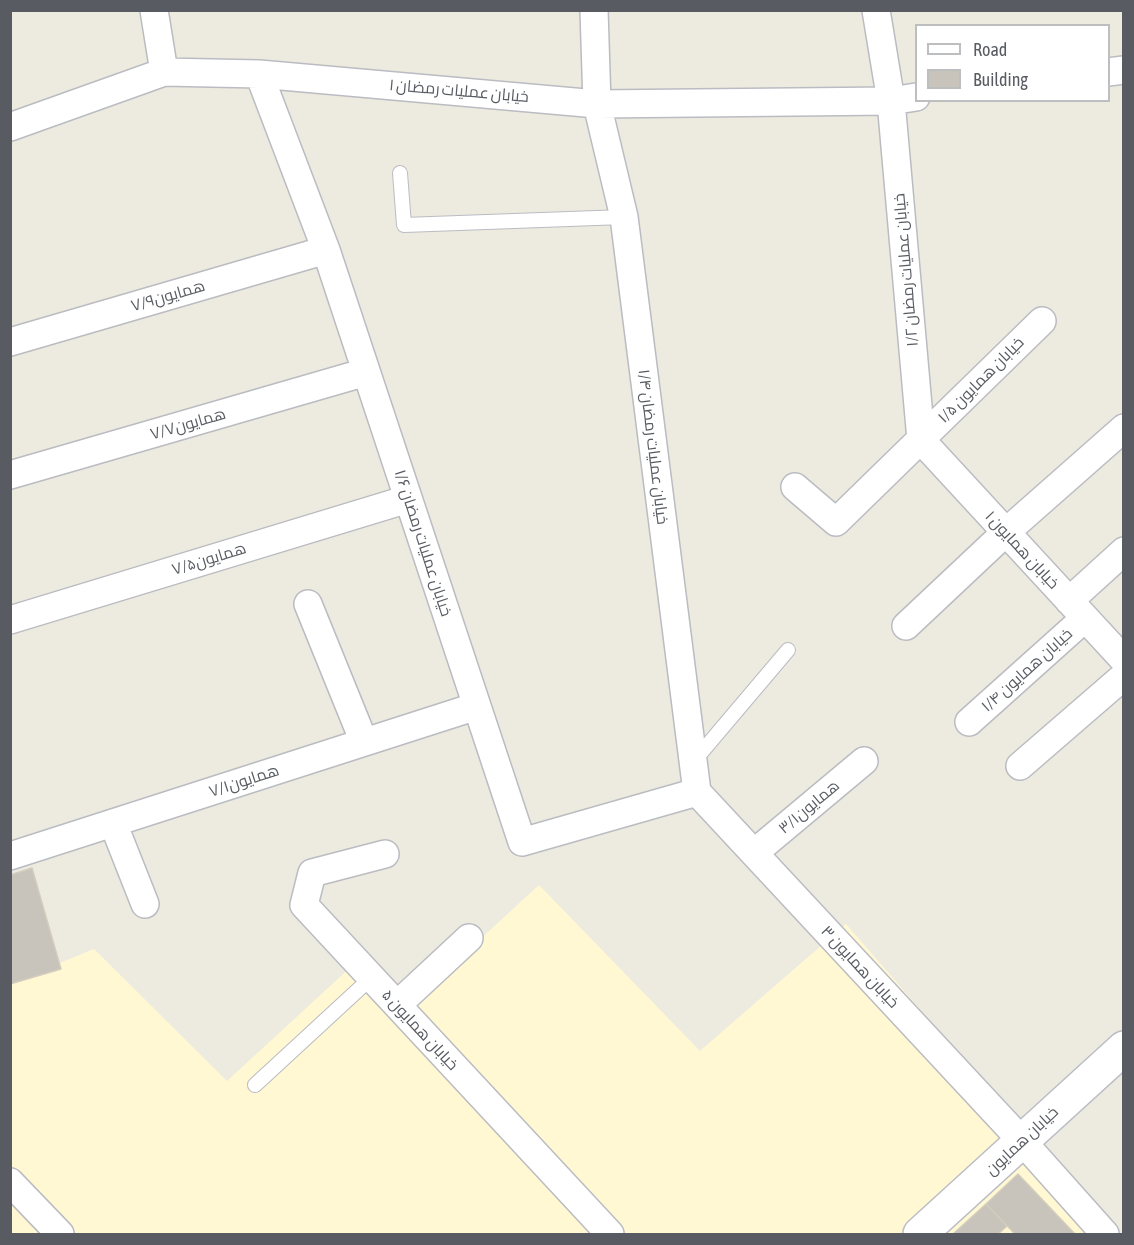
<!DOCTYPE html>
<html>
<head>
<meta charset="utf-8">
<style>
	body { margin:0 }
	#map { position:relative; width:1134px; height:1245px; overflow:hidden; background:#edebdf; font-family:"Asap Condensed",sans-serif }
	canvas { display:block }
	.frame { position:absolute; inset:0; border:12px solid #585c62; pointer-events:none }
	.legend { position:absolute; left:915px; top:24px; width:195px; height:78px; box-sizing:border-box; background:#fff; border:2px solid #bcbec0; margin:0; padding:8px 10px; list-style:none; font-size:18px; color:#585c62 }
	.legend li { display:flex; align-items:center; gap:12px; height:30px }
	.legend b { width:30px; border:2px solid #bcbec0 }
</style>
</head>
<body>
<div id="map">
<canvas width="1134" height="1245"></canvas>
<div class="frame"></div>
<ul class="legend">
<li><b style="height:8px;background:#fff"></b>Road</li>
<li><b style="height:16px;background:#c8c4bc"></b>Building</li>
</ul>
</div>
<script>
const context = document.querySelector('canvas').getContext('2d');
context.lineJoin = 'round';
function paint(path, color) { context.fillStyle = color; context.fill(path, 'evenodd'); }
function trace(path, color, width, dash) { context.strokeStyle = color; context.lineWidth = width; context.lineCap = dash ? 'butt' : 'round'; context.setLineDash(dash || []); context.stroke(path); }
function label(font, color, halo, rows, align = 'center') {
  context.font = font + ' "Asap Condensed",Cairo,sans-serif'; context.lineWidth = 4.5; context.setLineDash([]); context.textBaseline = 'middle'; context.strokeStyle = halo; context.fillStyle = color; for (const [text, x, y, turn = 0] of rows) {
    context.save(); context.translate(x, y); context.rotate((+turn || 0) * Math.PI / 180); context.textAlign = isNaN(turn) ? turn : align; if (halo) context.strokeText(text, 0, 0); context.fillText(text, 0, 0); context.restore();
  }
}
paint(new Path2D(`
	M539 885 700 1051 846 924 1115 1234H11V983L94 949 227 1081 366 953 412 1002Z`), '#fff8d2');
const building = new Path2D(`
	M32 868 61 969 10 984V875Z
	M1018 1174 1075 1234H1015L986 1204Z
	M986 1204 1007 1226 998 1234H953Z`);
paint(building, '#c8c4bc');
trace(building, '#d2cdbd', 1.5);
const lane = new Path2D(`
	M400 173 404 225 624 217
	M694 761 788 650
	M255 1085 371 978`);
const street = new Path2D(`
	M154 10 164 72
	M594 10 597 104 624 217 697 792
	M876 10 891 101 921 440
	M1108 72 1124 70
	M259 74 326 250 522 842 697 792
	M10 127 164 72 259 74 597 104 891 101 916 97
	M10 342 326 250
	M921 440 1124 660
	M10 475 366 372
	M795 487 836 522 1042 321
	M1069 601 1124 551
	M308 604 364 742
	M10 620 408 499
	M906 626 1006 532 1124 428
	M969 722 1085 618
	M1020 766 1124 676
	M697 792 1022 1141 1105 1234
	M113 823 145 904
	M754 853 864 761
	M385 854 312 873 304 905 610 1234
	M10 856 477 706
	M397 1005 469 938
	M10 1182 60 1234`);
const secondary = new Path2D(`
	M920 1234 1124 1048`);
trace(lane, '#babcc2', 16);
trace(street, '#babcc2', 30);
trace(secondary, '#babdc5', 36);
trace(lane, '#fff', 14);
trace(street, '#fff', 27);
trace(secondary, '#fff', 33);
label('16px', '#585c62', '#fff', [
	["خیابان عملیات رمضان ۱",459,91,5],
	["خیابان عملیات رمضان ۱/۲",906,270,-95],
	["همایون۷/۹",168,296,-16],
	["خیابان همایون ۱/۵",981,380,-45],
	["همایون۷/۷",188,424,-16],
	["خیابان عملیات رمضان ۱/۴",653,447,83],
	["خیابان عملیات رمضان ۱/۶",423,543,72],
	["خیابان همایون ۱",1022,550,47],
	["همایون۷/۵",209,559,-17],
	["خیابان همایون ۱/۴",1027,670,-42],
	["همایون۷/۱",244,781,-18],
	["همایون۳/۱",809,807,-40],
	["خیابان همایون ۳",860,967,47],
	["خیابان همایون ۵",420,1030,47],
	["خیابان همایون",1022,1141,-43]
]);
</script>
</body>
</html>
